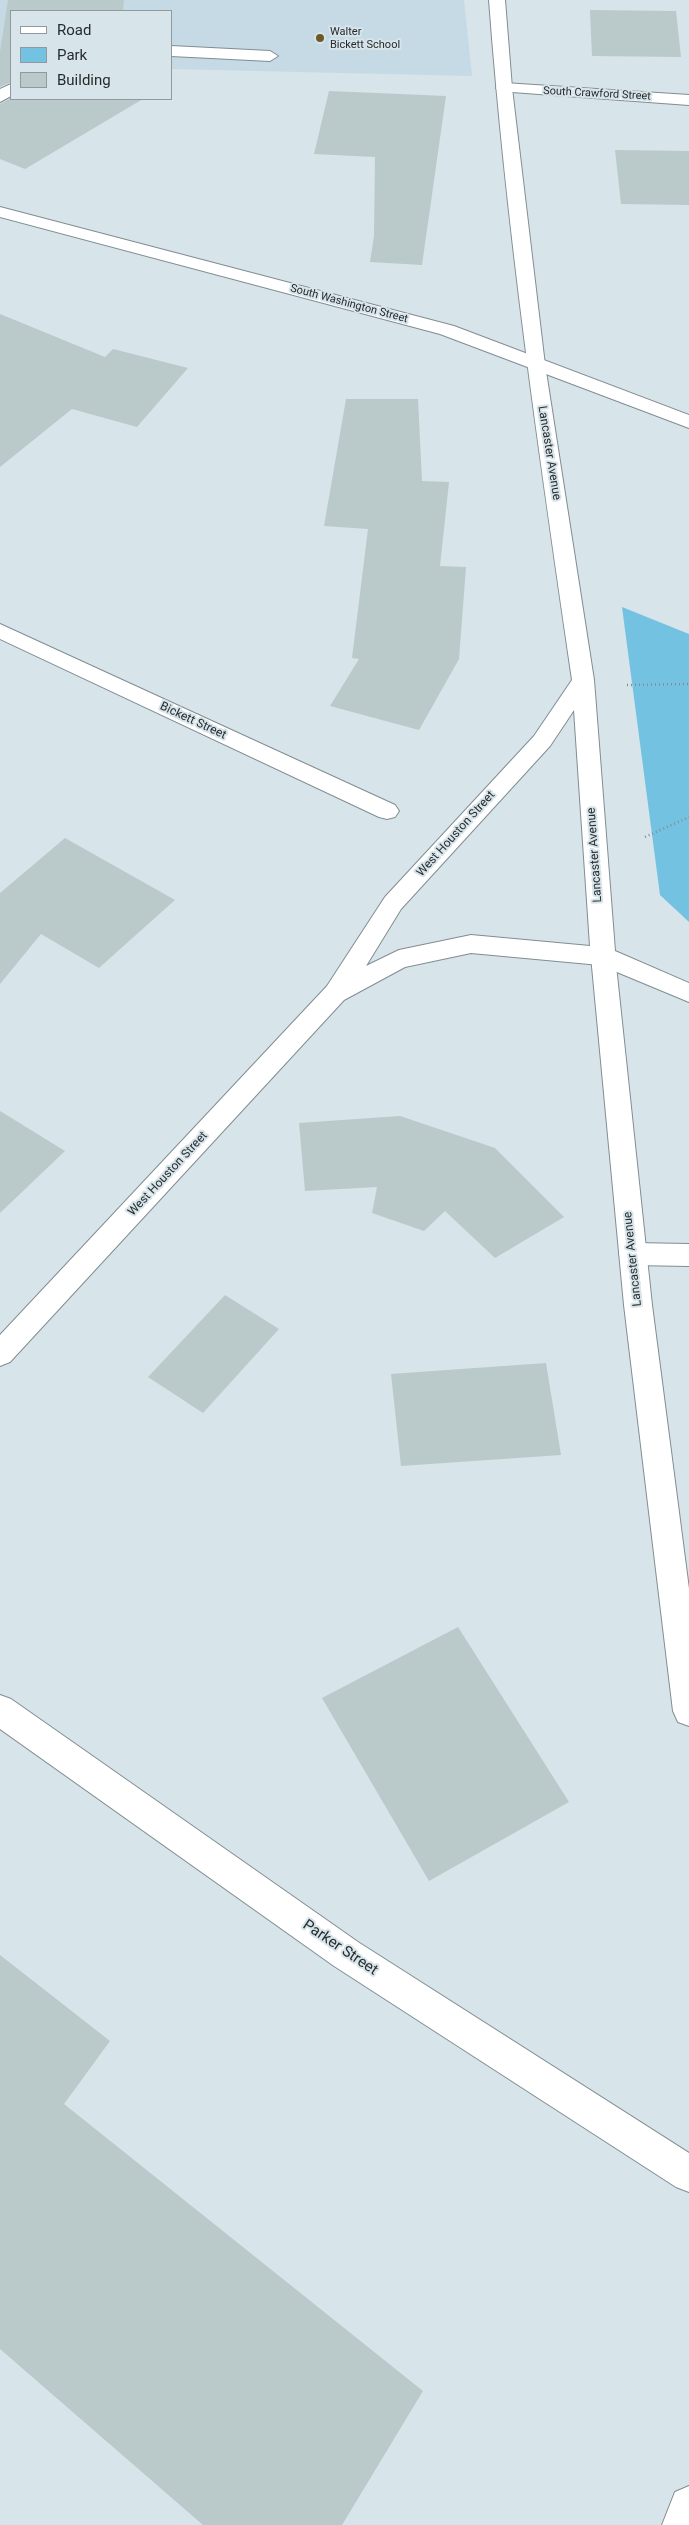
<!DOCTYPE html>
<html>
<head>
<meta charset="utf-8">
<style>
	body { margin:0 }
	#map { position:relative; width:689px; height:2525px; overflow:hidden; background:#d7e4ea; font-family:Roboto,sans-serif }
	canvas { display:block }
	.legend { position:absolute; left:10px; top:10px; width:162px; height:90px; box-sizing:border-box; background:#d7e4ea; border:1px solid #909a9e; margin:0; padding:6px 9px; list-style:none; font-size:15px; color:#262b2d }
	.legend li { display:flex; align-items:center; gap:10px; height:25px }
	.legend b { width:25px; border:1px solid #909a9e }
</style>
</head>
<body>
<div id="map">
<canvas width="689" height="2525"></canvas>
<ul class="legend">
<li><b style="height:6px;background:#fff"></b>Road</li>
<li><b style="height:14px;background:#73c2e2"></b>Park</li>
<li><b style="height:14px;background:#bac9ca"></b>Building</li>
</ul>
</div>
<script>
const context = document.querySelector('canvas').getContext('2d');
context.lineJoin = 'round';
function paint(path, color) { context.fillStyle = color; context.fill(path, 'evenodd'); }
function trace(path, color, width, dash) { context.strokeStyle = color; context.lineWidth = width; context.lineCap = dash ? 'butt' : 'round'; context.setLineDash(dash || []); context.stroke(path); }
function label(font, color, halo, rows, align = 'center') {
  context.font = font + ' Roboto,sans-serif'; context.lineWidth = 4; context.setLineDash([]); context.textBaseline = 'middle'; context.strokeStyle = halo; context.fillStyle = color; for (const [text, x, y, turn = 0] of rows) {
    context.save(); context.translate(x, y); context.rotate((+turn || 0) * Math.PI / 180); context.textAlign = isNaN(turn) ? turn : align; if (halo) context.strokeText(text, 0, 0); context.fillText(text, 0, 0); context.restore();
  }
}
paint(new Path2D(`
	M0 0H464L472 76 171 69V11H11V65H5L0 71Z`), '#c5dae4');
paint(new Path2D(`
	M622 607 689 634V922L660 895Z`), '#73c2e2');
paint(new Path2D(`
	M8 0H124L123 11H11V82L0 87V52Z
	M590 10 676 11 681 57 592 56Z
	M329 91 446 96 422 265 370 262 374 236 375 157 314 154Z
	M11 98V99H143L25 169 0 159V104Z
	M615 150 689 151V205L621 204Z
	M0 314 105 357 113 349 188 368 137 427 72 409 0 467Z
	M346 399H418L422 481 449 482 440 566 466 567 459 659 419 730 330 706 359 659 352 658 368 529 324 526Z
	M65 838 175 900 99 968 41 934 0 984V893Z
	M0 1111 65 1151 0 1213Z
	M400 1116 495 1148 564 1217 495 1258 445 1211 424 1231 372 1213 377 1187 305 1191 299 1123Z
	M225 1295 279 1329 203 1413 148 1377Z
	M546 1363 561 1455 401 1466 391 1374Z
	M458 1627 569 1802 429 1881 322 1698Z
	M0 1955 110 2041 64 2104 423 2391 342 2525H203L0 2349Z`), '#bac9ca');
const lane = new Path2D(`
	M171 46 270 51 278 56 270 61 171 56Z
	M633 1243 689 1244V1266L633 1265 623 1262 619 1254 623 1246Z`);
const street = new Path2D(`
	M504 83 689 95V105L498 91 496 88 498 85Z
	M11 84V96L0 102V89Z
	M0 207 454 326 689 415V428L440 334 0 217Z
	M0 624 395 805 399 811 395 817 387 819 379 817 0 639Z
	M603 947 612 950 615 956 652 1305 689 1589V1726L678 1722 673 1711 624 1305 591 956 594 950Z
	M0 1695 11 1699 358 1942 689 2153V2192L676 2187 334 1966 0 1729Z
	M689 2486V2525H662L675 2492Z`);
const secondary = new Path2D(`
	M489 0H505L512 88 545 365 594 680 615 951 689 983V1002L600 965 471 953 405 967 344 1000 10 1362 0 1366V1335L327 986 385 897 534 736 572 680C539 454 506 228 489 0ZM574 710 590 946 471 935 399 950 366 966 401 909 550 746Z`);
trace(lane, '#818d92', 2);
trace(street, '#818d92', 2);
trace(secondary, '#818d92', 2);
trace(new Path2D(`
	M627 685 689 684
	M645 837 689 817`), '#848e92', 2.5, [1, 3]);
paint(lane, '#fff');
paint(street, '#fff');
paint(secondary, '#fff');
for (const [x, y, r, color] of [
	[320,38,5,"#6b5a28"]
]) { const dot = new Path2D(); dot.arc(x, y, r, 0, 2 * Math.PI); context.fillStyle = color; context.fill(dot); trace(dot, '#d7e4ea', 2); }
label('11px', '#262b2d', '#d7e4ea', [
	["Walter",330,32],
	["Bickett School",330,45]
], 'left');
label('11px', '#262b2d', '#d7e4ea', [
	["South Crawford Street",597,94,3],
	["South Washington Street",349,304,15]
]);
label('12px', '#262b2d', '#d7e4ea', [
	["Lancaster Avenue",549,453,81],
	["Bickett Street",193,721,25],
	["West Houston Street",456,834,-48],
	["Lancaster Avenue",595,855,-94],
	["West Houston Street",168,1174,-47],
	["Lancaster Avenue",633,1259,-96]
]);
label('15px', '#262b2d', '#d7e4ea', [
	["Parker Street",340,1948,34]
]);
</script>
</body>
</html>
